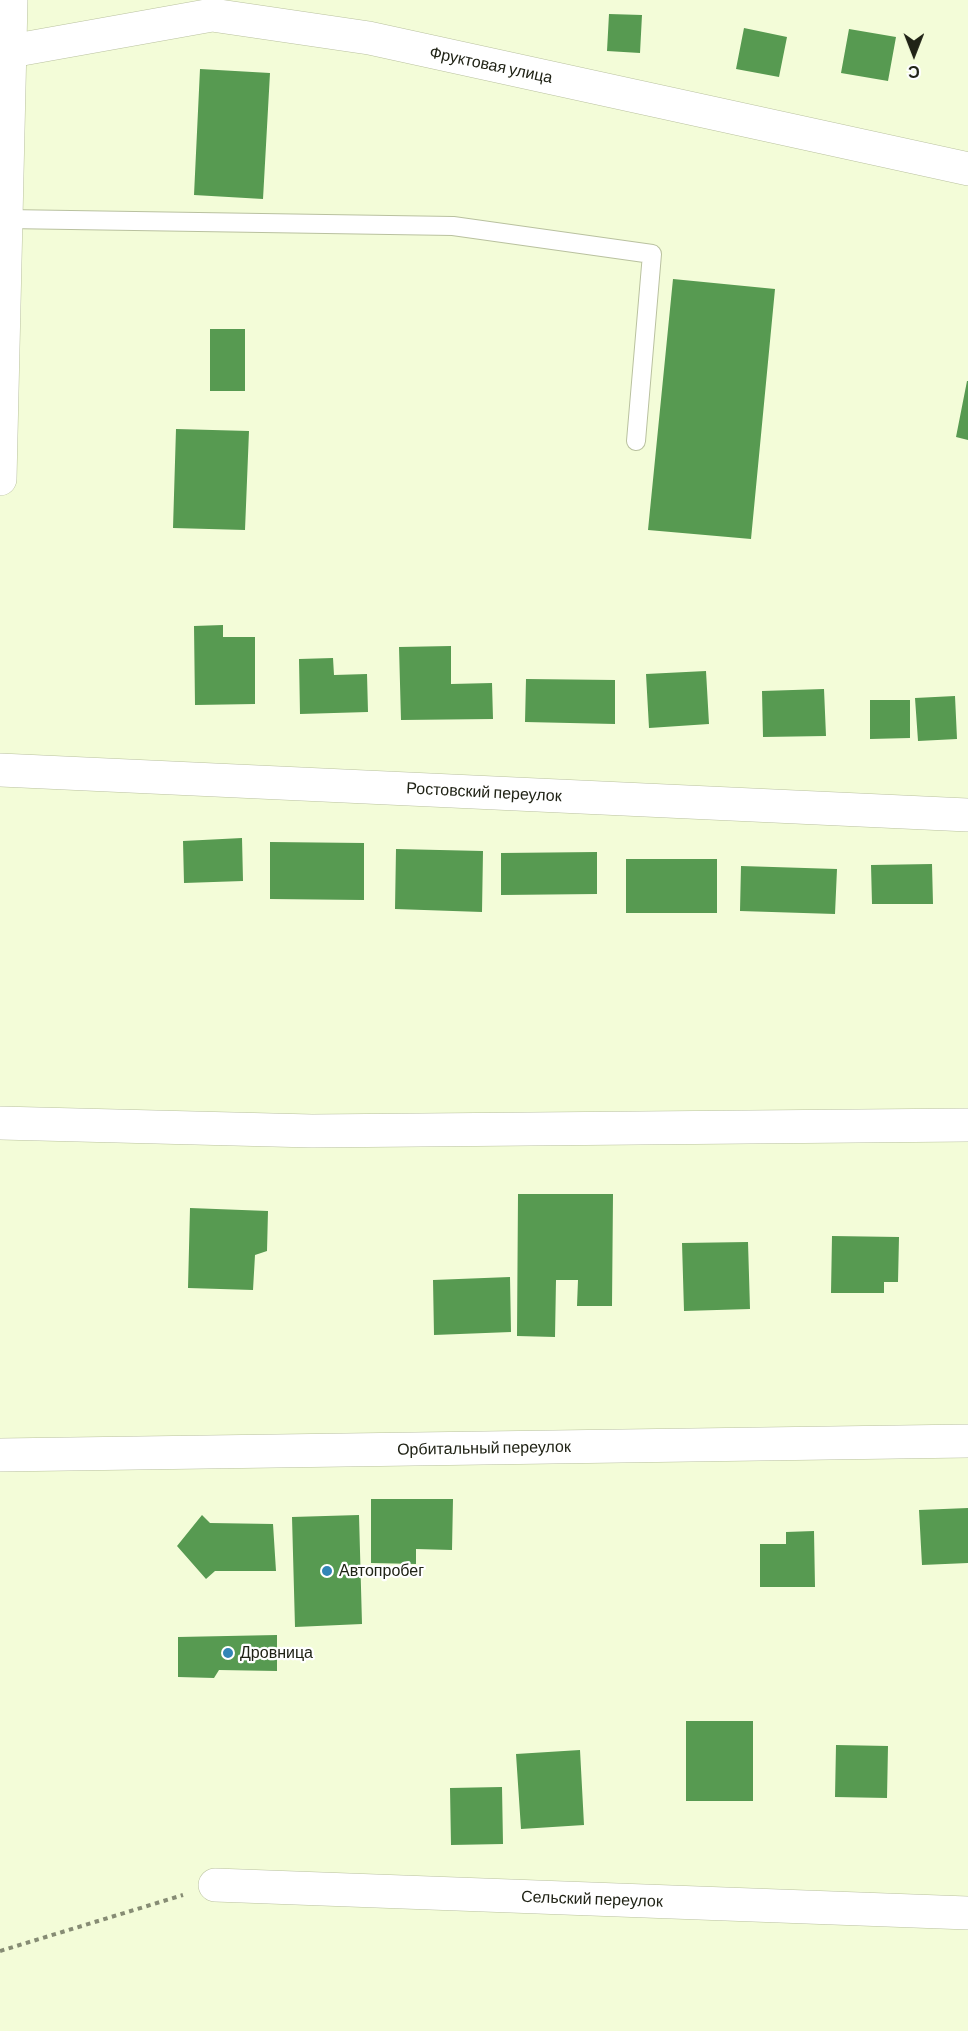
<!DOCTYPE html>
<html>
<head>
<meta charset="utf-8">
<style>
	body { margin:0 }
	#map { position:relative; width:968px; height:2031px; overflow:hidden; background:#f3fcd8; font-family:Barlow,sans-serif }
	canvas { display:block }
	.north { position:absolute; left:884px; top:24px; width:60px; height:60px; -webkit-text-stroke:4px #fff; paint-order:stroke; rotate:180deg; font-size:16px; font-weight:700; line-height:24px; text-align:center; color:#202316 }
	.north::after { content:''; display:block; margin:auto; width:21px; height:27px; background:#202316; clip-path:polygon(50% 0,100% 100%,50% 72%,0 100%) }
</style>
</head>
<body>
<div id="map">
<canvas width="968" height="2031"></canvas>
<div class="north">С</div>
</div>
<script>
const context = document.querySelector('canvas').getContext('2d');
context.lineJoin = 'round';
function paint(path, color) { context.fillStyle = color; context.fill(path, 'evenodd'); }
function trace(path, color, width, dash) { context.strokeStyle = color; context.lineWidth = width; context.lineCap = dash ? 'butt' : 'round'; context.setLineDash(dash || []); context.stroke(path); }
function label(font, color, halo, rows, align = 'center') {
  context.font = font + ' Barlow,sans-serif'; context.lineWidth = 4.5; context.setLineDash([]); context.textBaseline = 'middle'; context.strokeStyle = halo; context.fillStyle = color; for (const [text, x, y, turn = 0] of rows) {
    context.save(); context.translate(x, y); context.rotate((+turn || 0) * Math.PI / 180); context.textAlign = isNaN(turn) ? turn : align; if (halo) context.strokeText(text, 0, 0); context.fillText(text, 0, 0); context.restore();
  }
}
paint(new Path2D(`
	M609 14 642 15 640 53 607 51Z
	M744 28 787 37 779 77 736 69Z
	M849 29 896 37 888 81 841 73Z
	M200 69 270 73 263 199 194 195Z
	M673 279 775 289 751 539 648 530Z
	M210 329H245V391H210Z
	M967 381H968V440L956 437Z
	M176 429 249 431 245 530 173 528Z
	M223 625V637H255V704L195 705 194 626Z
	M451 646V684L492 683 493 719 401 720 399 647Z
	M333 658 334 675 367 674 368 712 300 714 299 659Z
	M706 671 709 724 649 728 646 674Z
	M526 679 615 680V724L525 722Z
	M824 689 826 736 763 737 762 691Z
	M955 696 957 739 918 741 915 698Z
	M870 700H910V738L870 739Z
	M242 838 243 881 184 883 183 841Z
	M270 842 364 843V900L270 899Z
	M396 849 483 851 482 912 395 909Z
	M597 852V894L501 895V853Z
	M626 859H717V913H626Z
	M932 864 933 904H872L871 865Z
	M741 866 837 869 835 914 740 911Z
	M518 1194H613L612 1306H577L578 1280H556L555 1337 517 1336Z
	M190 1208 268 1211 267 1251 255 1255 253 1290 188 1288Z
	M832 1236 899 1237 898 1282H884V1293H831Z
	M748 1242 750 1309 684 1311 682 1243Z
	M510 1277 511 1332 434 1335 433 1280Z
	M371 1499H453L452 1550 416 1549V1564L371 1563Z
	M968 1508V1563L922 1565 919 1510Z
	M202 1515 210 1523 273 1524 276 1571H215L206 1579 177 1546Z
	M359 1515 362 1624 295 1627 292 1517Z
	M814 1531 815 1587H760V1544H786V1532Z
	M277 1635V1671L219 1670 214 1678 178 1677V1637Z
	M686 1721H753V1801H686Z
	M836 1745 888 1746 887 1798 835 1797Z
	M580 1750 584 1825 521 1829 516 1754Z
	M502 1787 503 1844 451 1845 450 1788Z`), '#579a51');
const lane = new Path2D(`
	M7 219 453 226 652 254 636 441`);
const street = new Path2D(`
	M11 51 212 15 369 38 968 169
	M0 770 968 815
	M0 1123 312 1131 968 1125
	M0 1455 968 1441
	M215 1885 968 1913`);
const secondary = new Path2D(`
	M0 479 11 0`);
trace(lane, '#b9c19f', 20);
trace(street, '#b9c19f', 34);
trace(secondary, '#b9c19f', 34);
trace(new Path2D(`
	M0 1951 183 1895`), '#868c74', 4, [4.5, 4.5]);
trace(lane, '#fff', 18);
trace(street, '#fff', 33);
trace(secondary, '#fff', 33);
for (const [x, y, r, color] of [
	[327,1571,6,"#3285b6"],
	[228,1653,6,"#3285b6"]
]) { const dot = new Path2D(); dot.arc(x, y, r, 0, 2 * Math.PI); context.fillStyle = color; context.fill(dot); trace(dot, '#fff', 2); }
label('16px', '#202316', '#fff', [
	["Фруктовая улица",491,65,12],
	["Ростовский переулок",484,792,3],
	["Орбитальный переулок",484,1448,-1],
	["Сельский переулок",592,1899,2]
]);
label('16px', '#202316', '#fff', [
	["Автопробег",339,1571],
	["Дровница",240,1653]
], 'left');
</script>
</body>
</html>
